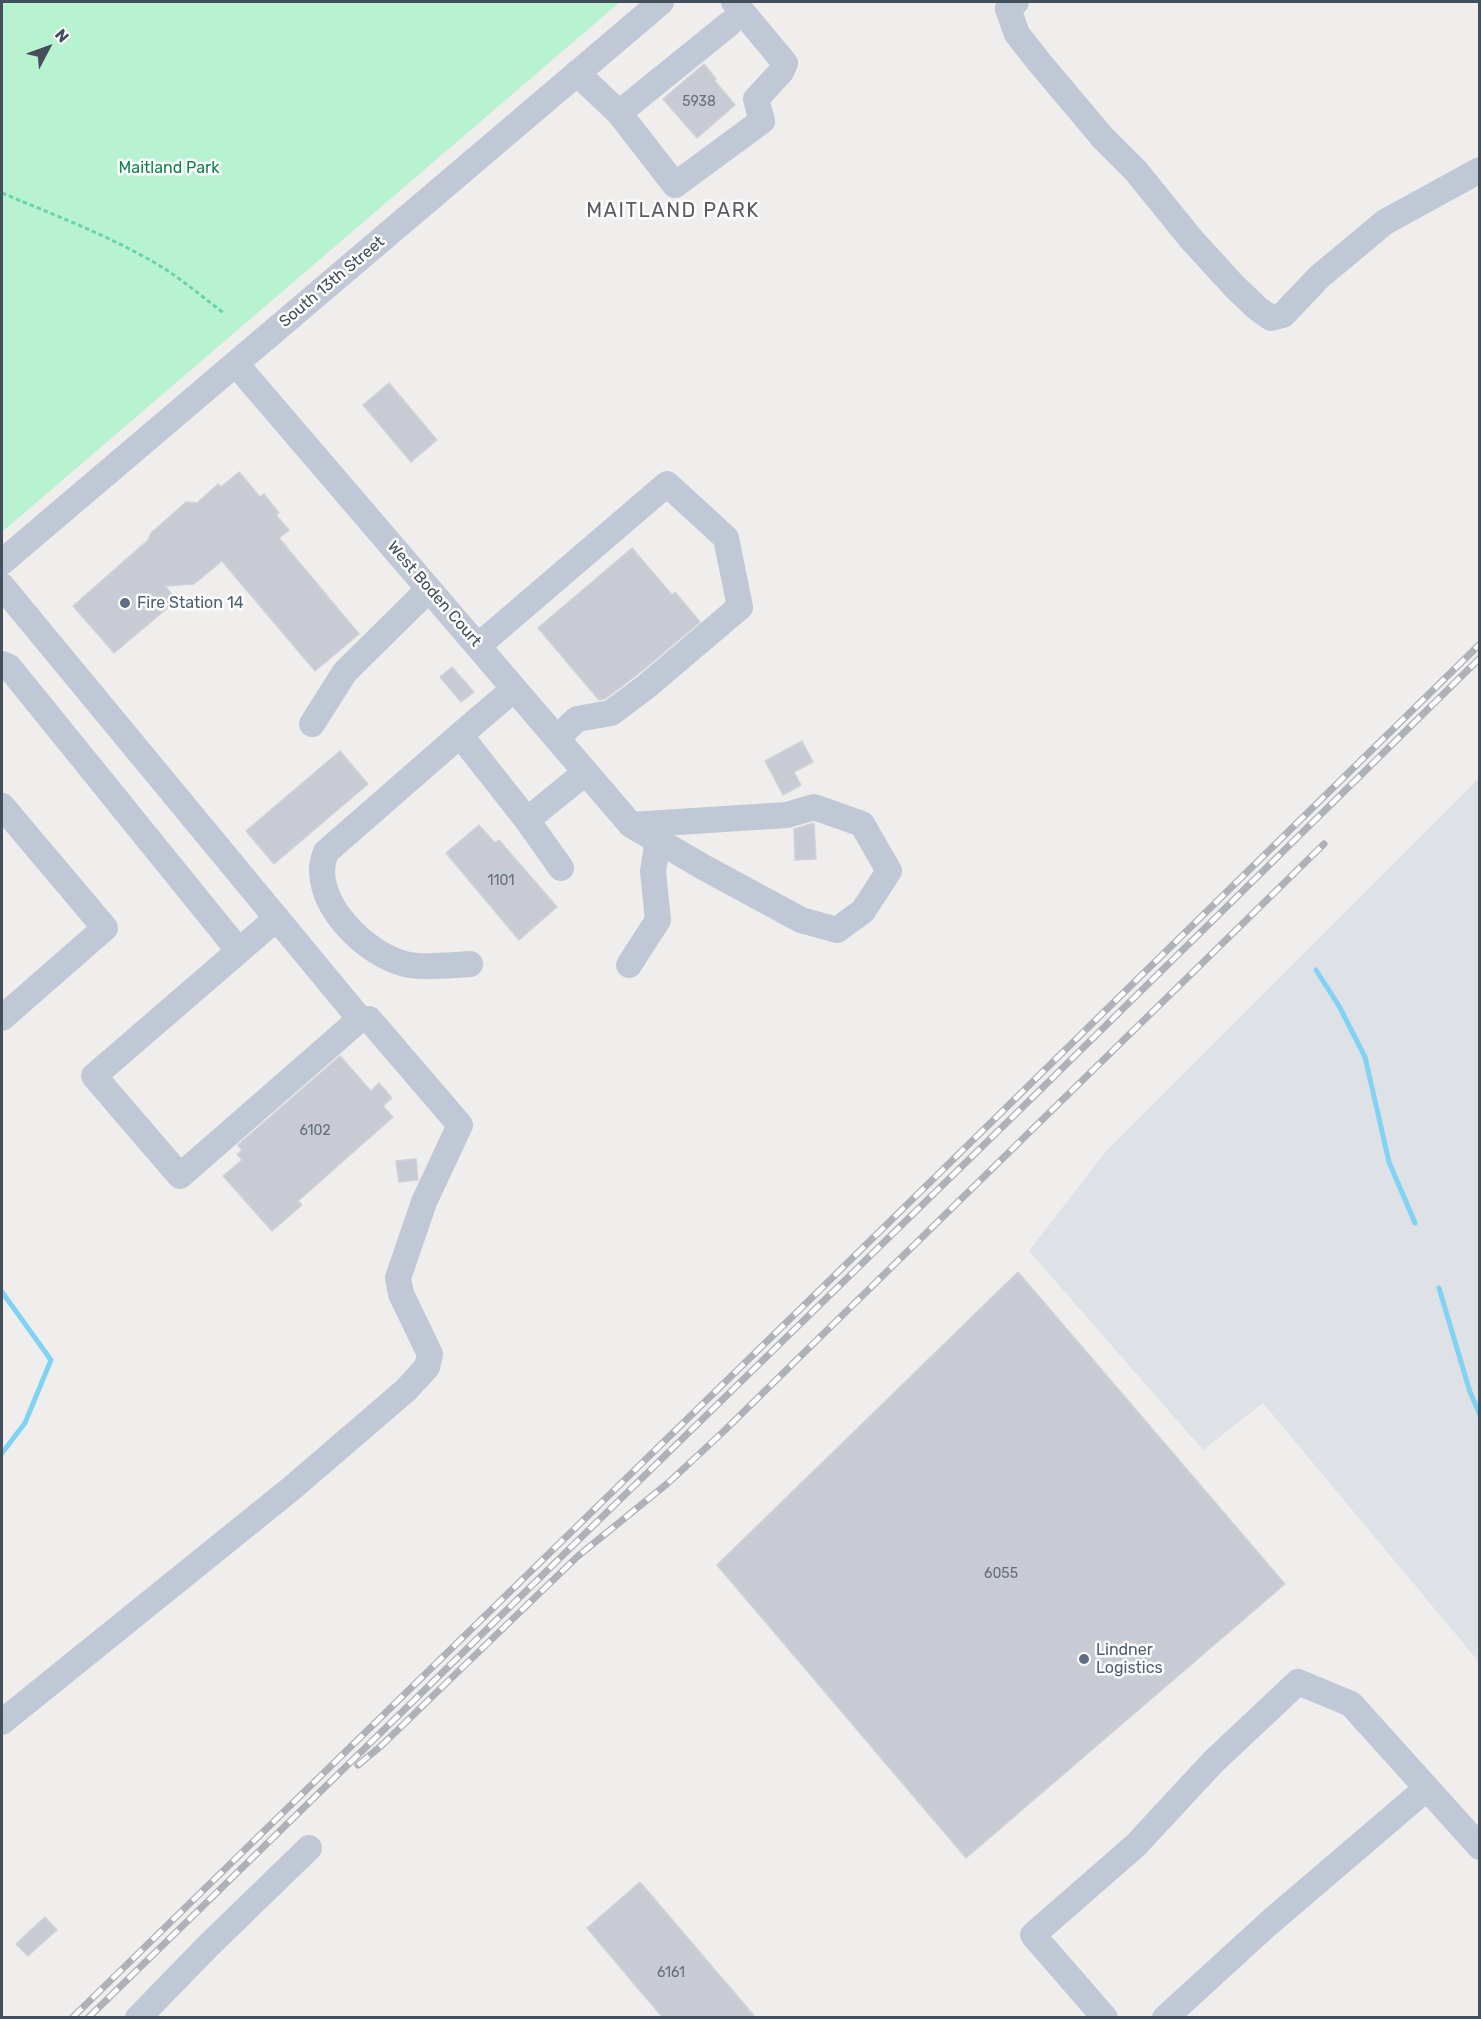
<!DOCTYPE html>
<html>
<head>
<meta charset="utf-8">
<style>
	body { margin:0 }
	#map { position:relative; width:1481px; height:2019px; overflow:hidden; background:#f0eded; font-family:Rubik,sans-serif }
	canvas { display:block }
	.frame { position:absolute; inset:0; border:3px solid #444f5c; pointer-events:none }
	.north { position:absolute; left:18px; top:18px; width:60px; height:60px; -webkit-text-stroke:4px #fff; paint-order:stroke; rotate:49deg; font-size:16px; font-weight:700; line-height:24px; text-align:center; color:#444f5c }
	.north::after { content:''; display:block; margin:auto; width:21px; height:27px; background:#444f5c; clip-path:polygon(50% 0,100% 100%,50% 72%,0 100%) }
</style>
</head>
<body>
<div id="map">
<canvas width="1481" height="2019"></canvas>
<div class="frame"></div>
<div class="north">N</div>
</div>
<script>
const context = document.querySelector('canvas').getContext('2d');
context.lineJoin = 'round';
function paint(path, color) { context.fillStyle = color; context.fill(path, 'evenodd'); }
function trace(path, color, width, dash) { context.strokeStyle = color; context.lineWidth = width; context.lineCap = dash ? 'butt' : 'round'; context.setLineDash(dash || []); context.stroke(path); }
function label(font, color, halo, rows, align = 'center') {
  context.font = font + ' Rubik,sans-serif'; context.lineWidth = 5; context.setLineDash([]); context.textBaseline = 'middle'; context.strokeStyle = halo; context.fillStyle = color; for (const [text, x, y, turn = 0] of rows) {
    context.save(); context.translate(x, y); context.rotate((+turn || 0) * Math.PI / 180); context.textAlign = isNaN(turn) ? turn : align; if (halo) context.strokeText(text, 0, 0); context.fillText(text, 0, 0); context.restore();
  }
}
paint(new Path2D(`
	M1479 778V1662L1263 1403 1203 1450 1029 1251 1106 1151Z`), '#dee1e5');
paint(new Path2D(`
	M2 2H620L2 532Z`), '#b7f2d1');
trace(new Path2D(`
	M1316 970 1339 1006 1365 1057 1389 1162 1415 1223
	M1439 1288 1470 1392 1480 1415
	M2 1292 51 1360 25 1423 2 1453`), '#80d3f2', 5);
const building = new Path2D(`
	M704 64 716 79 714 80 735 105 697 138 663 99Z
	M389 383 437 440 411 462 363 405Z
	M239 472 260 497 264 494 279 513 276 515 289 530 279 538 359 634 315 671 222 561 194 584 165 586 177 600 114 653 73 606 148 540 151 533 186 502 197 503 218 484 221 487Z
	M632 548 672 595 675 592 700 622 638 674 605 699 599 700 538 628Z
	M452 667 474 692 461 702 440 677Z
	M802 741 813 762 794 772 801 785 783 795 765 761Z
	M340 751 368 784 274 864 246 831Z
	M814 823 816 859 795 860 794 829Z
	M479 825 495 843 499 840 557 907 519 940 446 853Z
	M340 1056 371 1091 379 1083 392 1098 383 1106 393 1117 298 1201 302 1205 272 1231 223 1176 242 1160 237 1154 242 1150 238 1145Z
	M416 1159 418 1180 399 1182 396 1161Z
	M1018 1272 1285 1584 966 1858 717 1565Z
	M640 1882 756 2018H663L587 1928Z
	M45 1917 57 1930 28 1956 16 1944Z`);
paint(building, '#c8cbd3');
trace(building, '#d0d2d9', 1.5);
trace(new Path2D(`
	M2 193C52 214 102 233 150 260 177 275 200 295 225 314`), '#6cd2a7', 3, [4.5, 3]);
trace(new Path2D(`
	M1016 2 1008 9 1017 34 1039 62 1103 138 1136 171 1191 239 1235 287 1257 308 1271 318 1283 315 1319 277 1385 222 1480 170
	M577 73 619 113 675 185 762 121 756 99 781 72 785 63 734 2
	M619 113 729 24
	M236 364 631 825 705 868 801 920 837 930 863 911 889 871 862 824 814 807 787 815 631 825
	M2 562 661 2
	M2 586 360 1019 180 1176 94 1076 277 918
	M478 646 667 484 726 538 740 607 647 686 611 713 577 719 557 738
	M2 664 9 667 239 951
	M514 689 460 735 527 820 586 772
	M312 724 345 672 429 589
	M460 735 326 852C306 898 367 958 410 965 429 968 450 965 470 964
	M2 806 105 928 2 1018
	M527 820 561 868
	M629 965 658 920 653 871 658 840
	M2 1722 292 1488 406 1390 427 1367 430 1354 401 1294 398 1278 424 1202 460 1125 369 1019H360
	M138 2018 207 1947 309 1848
	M1105 2018 1033 1935 1136 1845 1213 1762 1298 1682 1351 1704 1480 1847
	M1165 2018 1269 1923 1427 1788`), '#bfc8d4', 26);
const rail = new Path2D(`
	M358 1765 381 1746 578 1556 668 1483 723 1432 1324 844
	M72 2018 831 1279 1480 644
	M88 2018 1033 1097 1480 658`);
trace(rail, '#aeb2b8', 7);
trace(rail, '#fff', 4.5, [14]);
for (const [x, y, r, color] of [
	[125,603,6,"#5c6f8a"],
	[1084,1659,6,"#5c6f8a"]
]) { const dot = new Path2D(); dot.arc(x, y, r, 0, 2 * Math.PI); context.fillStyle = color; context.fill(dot); trace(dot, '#fff', 2); }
label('14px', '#656e7a', null, [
	["5938",699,102],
	["1101",501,881],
	["6102",315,1131],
	["6055",1001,1574],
	["6161",671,1973]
]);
label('16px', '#108250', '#fff', [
	["Maitland Park",169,168]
]);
label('16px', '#444f5c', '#fff', [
	["South 13th Street",332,282,-40],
	["West Boden Court",434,594,49]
]);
label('16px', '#4e5e75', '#fff', [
	["Fire Station 14",137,603],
	["Lindner",1096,1650],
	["Logistics",1096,1668]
], 'left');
context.letterSpacing = '1.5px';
label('20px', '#595d63', '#fff', [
	["MAITLAND PARK",673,211]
]);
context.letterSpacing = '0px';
</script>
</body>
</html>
